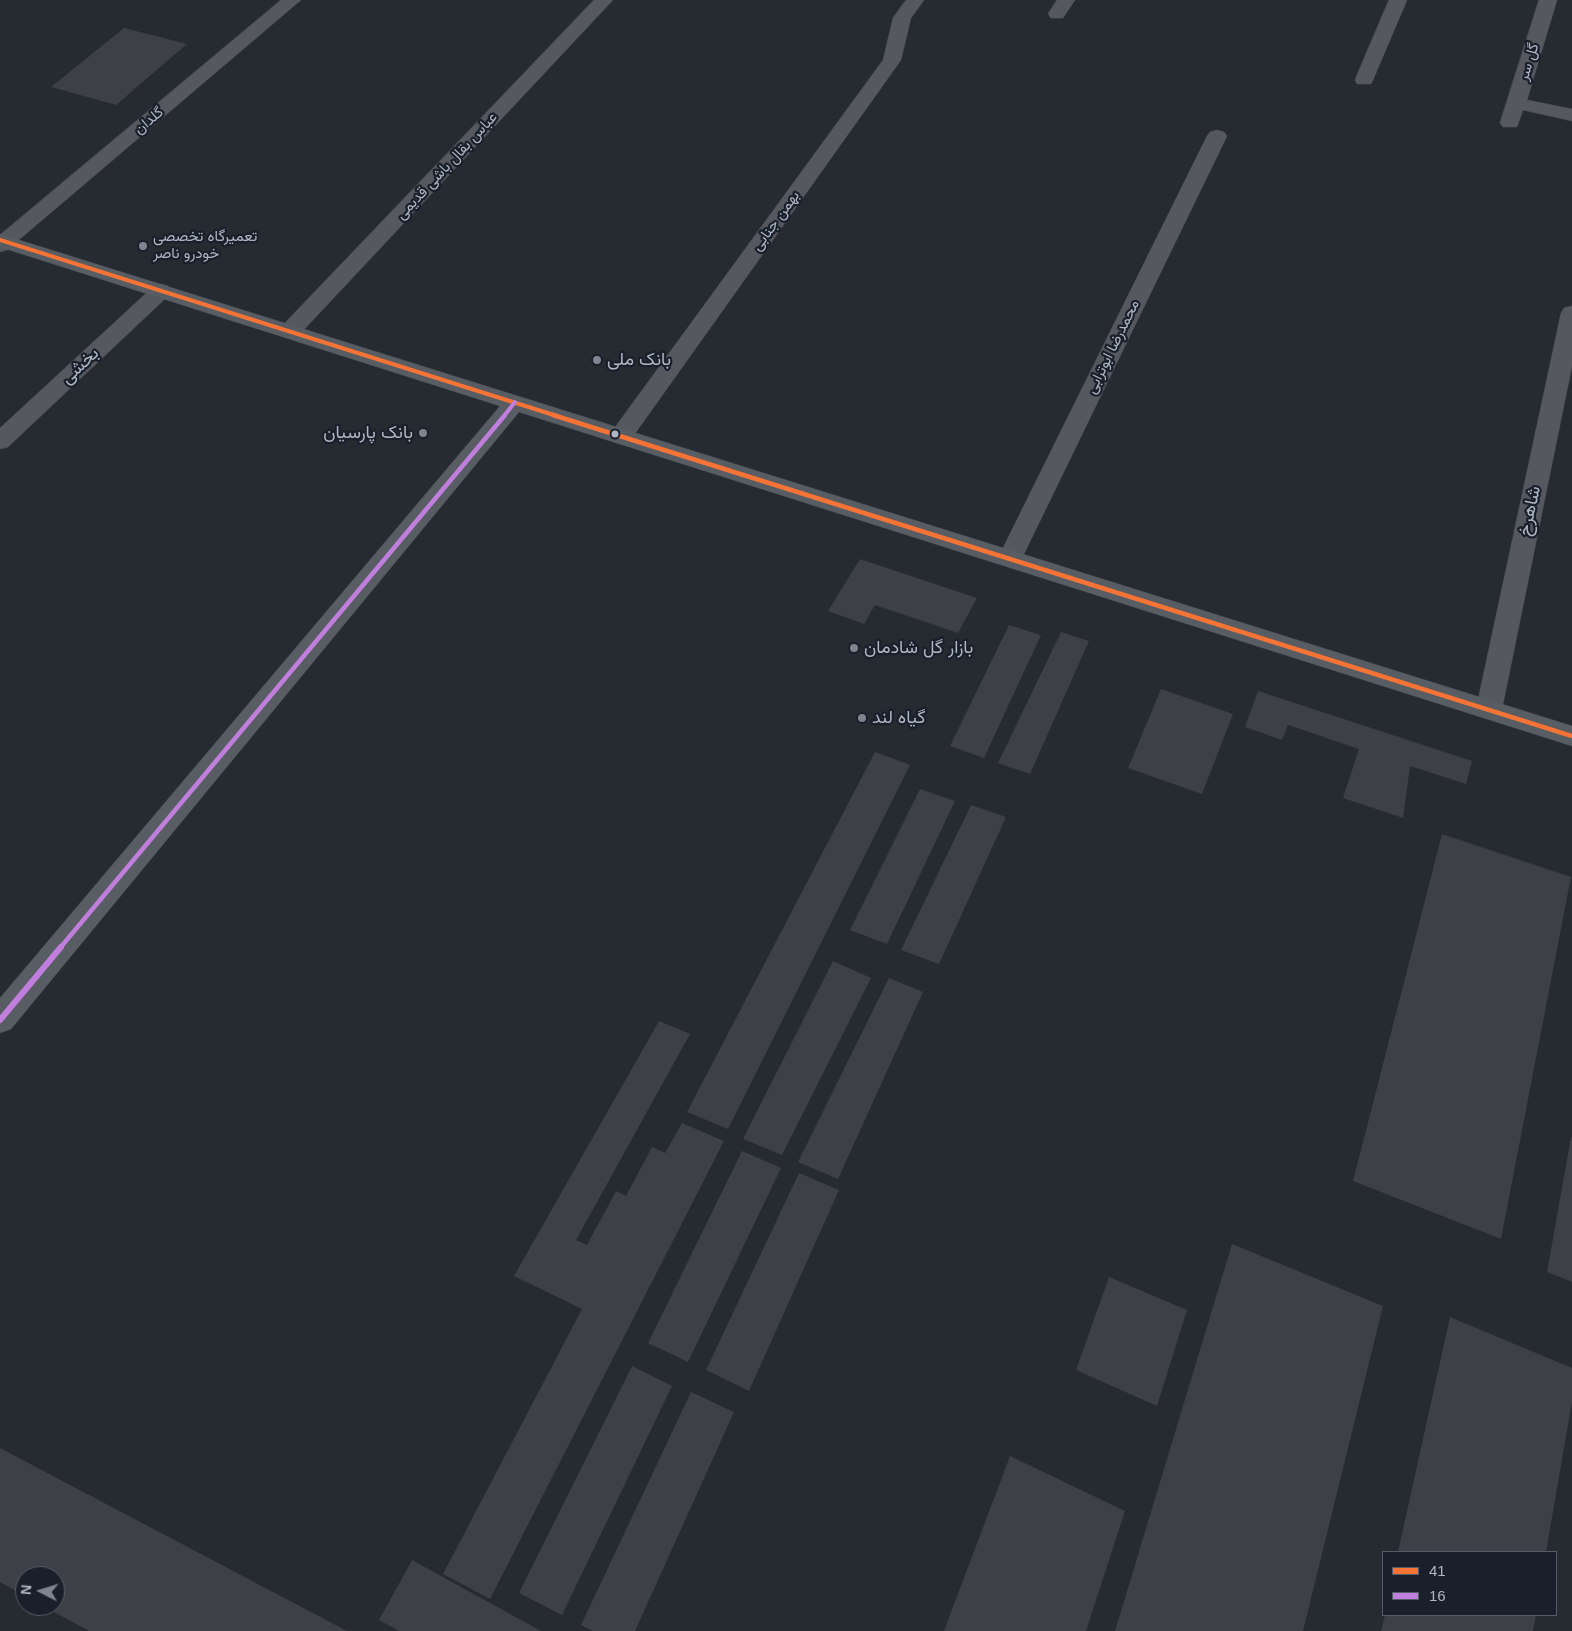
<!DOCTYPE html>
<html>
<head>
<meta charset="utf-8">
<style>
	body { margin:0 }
	#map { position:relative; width:1572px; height:1631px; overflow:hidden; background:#262a31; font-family:Arial,sans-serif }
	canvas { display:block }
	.legend { position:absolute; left:1382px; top:1551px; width:175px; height:65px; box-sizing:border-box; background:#1a202b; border:1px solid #555c68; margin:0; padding:6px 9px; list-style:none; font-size:15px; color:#aeb6c3 }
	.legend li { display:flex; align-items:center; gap:10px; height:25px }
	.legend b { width:25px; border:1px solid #555c68 }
	.north { position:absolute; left:15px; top:1566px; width:50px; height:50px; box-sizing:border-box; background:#1a202b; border:1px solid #555c68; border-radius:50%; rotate:275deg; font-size:14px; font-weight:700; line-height:20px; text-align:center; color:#aeb6c3 }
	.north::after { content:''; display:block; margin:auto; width:18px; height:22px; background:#7e8590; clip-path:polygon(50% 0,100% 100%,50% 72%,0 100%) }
</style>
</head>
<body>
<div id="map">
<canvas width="1572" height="1631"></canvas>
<ul class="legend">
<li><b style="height:6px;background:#f57335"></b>41</li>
<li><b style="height:6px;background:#c07fdc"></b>16</li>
</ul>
<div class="north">N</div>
</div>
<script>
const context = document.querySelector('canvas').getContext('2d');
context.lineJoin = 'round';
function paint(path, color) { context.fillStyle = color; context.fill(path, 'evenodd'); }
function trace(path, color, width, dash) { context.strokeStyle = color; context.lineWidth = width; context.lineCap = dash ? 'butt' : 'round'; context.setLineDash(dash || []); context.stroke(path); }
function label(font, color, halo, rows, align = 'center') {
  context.font = font + ' Arial,Vazirmatn,sans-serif'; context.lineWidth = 4.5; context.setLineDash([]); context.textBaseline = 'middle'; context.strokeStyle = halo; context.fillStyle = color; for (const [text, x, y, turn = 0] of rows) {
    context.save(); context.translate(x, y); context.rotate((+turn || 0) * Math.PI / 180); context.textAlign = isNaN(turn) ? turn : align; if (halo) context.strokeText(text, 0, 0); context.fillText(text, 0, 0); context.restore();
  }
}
paint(new Path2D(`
	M124 28 187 44 116 105 51 87Z
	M860 559 977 598 958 633 875 605 864 624 828 611Z
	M1009 625 1041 635 984 758 950 746Z
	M1061 632 1089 641 1030 774 998 763Z
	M1161 689 1233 714 1202 794 1128 768Z
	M1258 691 1472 761 1466 784 1410 766 1403 818 1343 798 1359 749 1288 725 1282 740 1245 727Z
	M875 752 910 765 728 1129 687 1112Z
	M920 789 955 801 887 944 850 930Z
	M971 805 1006 817 939 964 901 950Z
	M1442 834 1571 877 1501 1239 1353 1181Z
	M833 961 871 978 782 1155 743 1139Z
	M889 978 923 992 838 1179 798 1162Z
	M659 1021 690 1034 576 1240 587 1245 616 1191 626 1196 652 1147 665 1153 682 1123 724 1141 490 1599 443 1574 582 1309 514 1276Z
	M1571 1137H1572V1282L1547 1272Z
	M742 1151 781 1168 688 1362 648 1343Z
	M799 1173 839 1190 749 1391 706 1370Z
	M1232 1244 1383 1306 1303 1631H1115Z
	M1109 1277 1187 1310 1157 1406 1076 1370Z
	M1450 1317 1572 1368V1402L1546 1552H1398Z
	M632 1366 672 1386 562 1615 519 1593Z
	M691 1392 734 1412 635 1631H593L581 1625Z
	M0 1448 347 1631H89L43 1606H55V1576H25V1596L0 1582Z
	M1010 1456 1125 1511 1086 1631H944Z
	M412 1560 541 1631H399L379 1620Z
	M1385 1615H1536L1533 1631H1381Z`), '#3d4046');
const street = new Path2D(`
	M281 0H301L7 250 0 252V235Z
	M594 0H613L298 336 290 338 282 336 279 331 282 326Z
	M906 0H924L911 18 901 60 629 442 621 444 613 442 610 436 613 430 883 60 893 18Z
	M1057 0H1075L1063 18H1051L1048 14Z
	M1389 0H1407L1373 80 1371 84H1357L1355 80Z
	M1539 0H1557L1527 100 1572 109V121L1523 110 1517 127H1503L1500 123Z
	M1217 130 1224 132 1227 136 1022 558 1019 564 1010 567 1001 564 998 558 1207 136 1210 132Z
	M161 284 168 286 172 291 168 296 8 447 0 449V428L154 286Z
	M1572 306V366L1502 709 1498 716 1489 719 1480 716 1476 709 1561 313 1564 308Z`);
const secondary = new Path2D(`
	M0 234 1572 726V746L519 412 11 1029 0 1033V998L500 406 0 247Z`);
trace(street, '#43464c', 1);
trace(secondary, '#43464c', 1);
paint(street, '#55585f');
paint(secondary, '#585d64');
trace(new Path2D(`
	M0 240 557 416`), '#f57335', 4);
trace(new Path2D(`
	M553 415 1572 736`), '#f57335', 4.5);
trace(new Path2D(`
	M504 416 515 402`), '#c07fdc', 4);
trace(new Path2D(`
	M60 948 505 415`), '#c07fdc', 4.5);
trace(new Path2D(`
	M0 1020 61 947`), '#c07fdc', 6);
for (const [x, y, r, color] of [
	[143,246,5,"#7e8590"],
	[597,360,5,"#7e8590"],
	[423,433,5,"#7e8590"],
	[615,434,4.5,"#aeb6c3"],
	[854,648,5,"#7e8590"],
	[862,718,5,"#7e8590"]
]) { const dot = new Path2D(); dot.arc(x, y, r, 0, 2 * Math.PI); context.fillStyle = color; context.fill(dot); trace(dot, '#1a202b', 2); }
label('15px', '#aeb6c3', '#1a202b', [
	["گل سر",1529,62,-73],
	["گلدان",149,121,-40],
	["عباس بقال باشی قدیمی",447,166,-47],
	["بهمن جنابی",776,221,-54],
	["محمدرضا ابوترابی",1113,347,-64]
]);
label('15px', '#aeb6c3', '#1a202b', [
	["تعمیرگاه تخصصی",153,237],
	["خودرو ناصر",153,254]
], 'left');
label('18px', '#aeb6c3', '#1a202b', [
	["بانک ملی",607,360],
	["بانک پارسیان",413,433,"right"],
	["بازار گل شادمان",864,648],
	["گیاه لند",872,718]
], 'left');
label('18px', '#aeb6c3', '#1a202b', [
	["بخشی",80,366,-43],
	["شاهرخ",1530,511,-78]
]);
</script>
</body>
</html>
